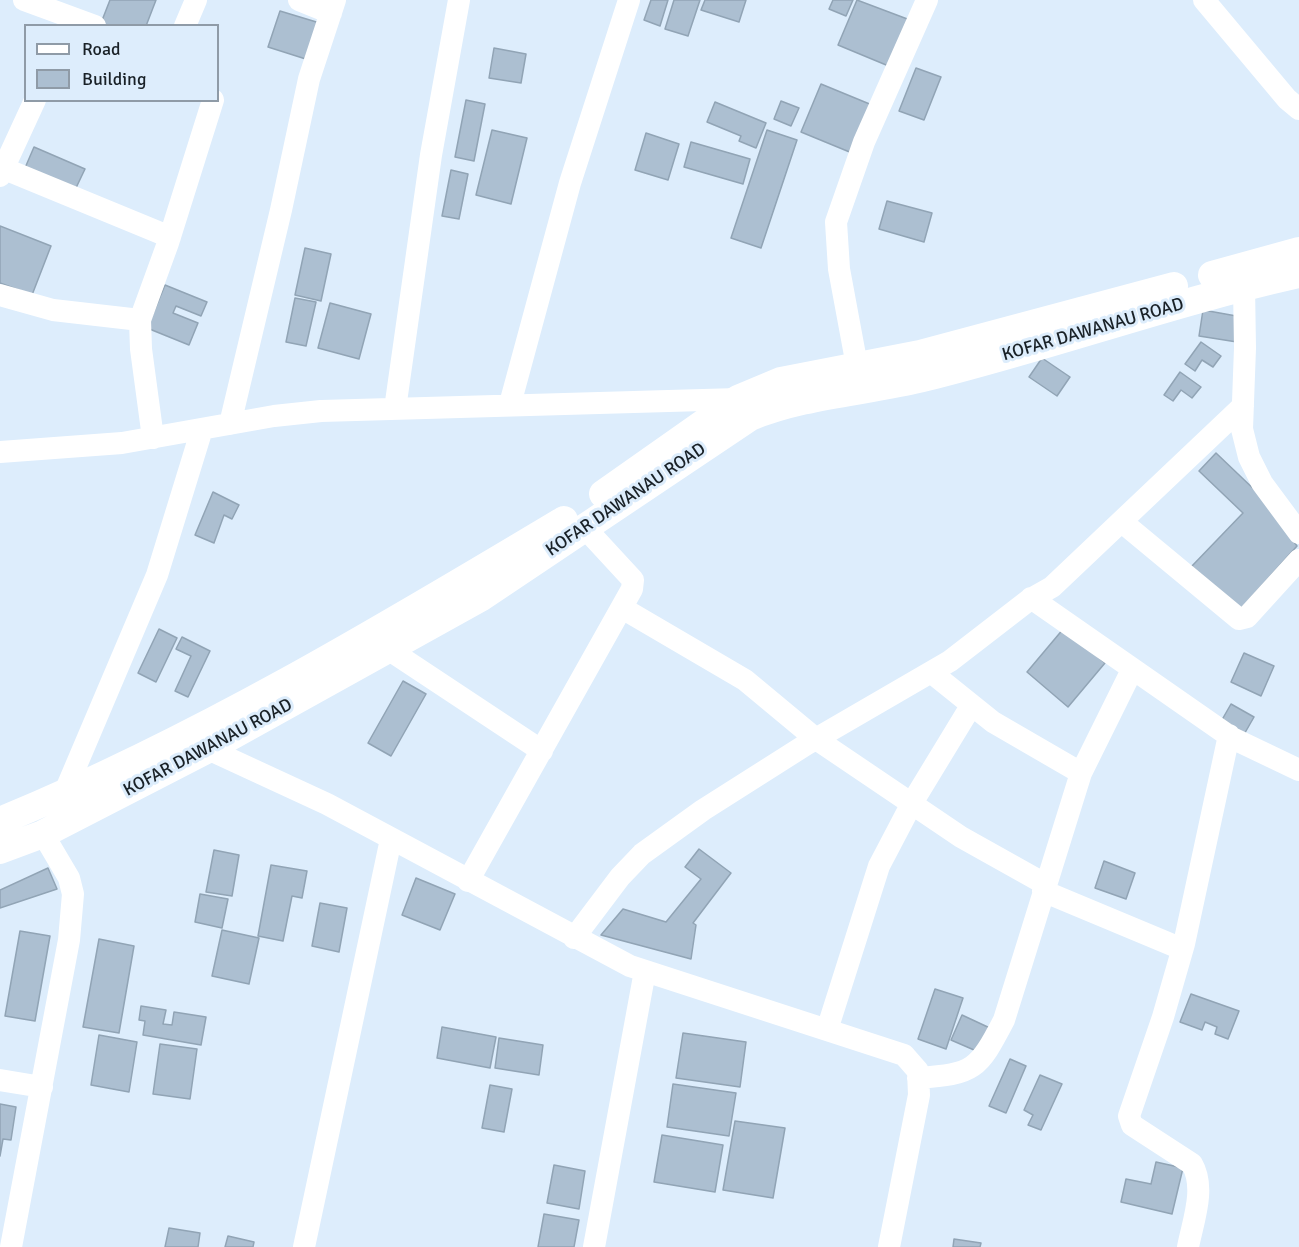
<!DOCTYPE html>
<html>
<head>
<meta charset="utf-8">
<style>
	body { margin:0 }
	#map { position:relative; width:1299px; height:1247px; overflow:hidden; background:#ddedfc; font-family:Signika,sans-serif }
	canvas { display:block }
	.legend { position:absolute; left:24px; top:24px; width:195px; height:78px; box-sizing:border-box; background:#ddedfc; border:2px solid #8f9ba7; margin:0; padding:8px 10px; list-style:none; font-size:18px; color:#192127 }
	.legend li { display:flex; align-items:center; gap:12px; height:30px }
	.legend b { width:30px; border:2px solid #8f9ba7 }
</style>
</head>
<body>
<div id="map">
<canvas width="1299" height="1247"></canvas>
<ul class="legend">
<li><b style="height:8px;background:#fff"></b>Road</li>
<li><b style="height:16px;background:#acbfd1"></b>Building</li>
</ul>
</div>
<script>
const context = document.querySelector('canvas').getContext('2d');
context.lineJoin = 'round';
function paint(path, color) { context.fillStyle = color; context.fill(path, 'evenodd'); }
function trace(path, color, width, dash) { context.strokeStyle = color; context.lineWidth = width; context.lineCap = dash ? 'butt' : 'round'; context.setLineDash(dash || []); context.stroke(path); }
function label(font, color, halo, rows, align = 'center') {
  context.font = font + ' Signika,sans-serif'; context.lineWidth = 6; context.setLineDash([]); context.textBaseline = 'middle'; context.strokeStyle = halo; context.fillStyle = color; for (const [text, x, y, turn = 0] of rows) {
    context.save(); context.translate(x, y); context.rotate((+turn || 0) * Math.PI / 180); context.textAlign = isNaN(turn) ? turn : align; if (halo) context.strokeText(text, 0, 0); context.fillText(text, 0, 0); context.restore();
  }
}
const building = new Path2D(`
	M110 0H156L146 26H107L101 23Z
	M651 0H668L660 26 644 20Z
	M674 0H700L688 36 665 29Z
	M705 0H746L739 22 701 10Z
	M833 0H853L846 16 829 9Z
	M857 0 910 20 891 67 838 45Z
	M280 11 323 24 312 61 268 47Z
	M494 48 526 54 521 83 489 78Z
	M916 68 941 77 924 120 899 111Z
	M821 84 872 105 852 153 801 132Z
	M466 100 485 104 474 161 455 157Z
	M781 101 799 108 791 126 774 119Z
	M715 102 766 123 756 148 739 141 741 136 707 122Z
	M492 130 527 138 511 204 476 195Z
	M767 130 797 140 761 248 731 238Z
	M646 133 679 144 668 180 635 170Z
	M691 142 750 159 743 184 684 167Z
	M34 147 85 169 75 190 25 168Z
	M451 170 468 174 459 219 442 216Z
	M887 201 932 213 924 242 879 229Z
	M0 226 51 246 32 295 0 283Z
	M305 248 331 254 321 301 295 295Z
	M165 285 207 302 201 316 176 306 173 313 198 323 189 345 147 328Z
	M295 298 316 302 306 346 286 342Z
	M330 303 371 314 359 359 318 348Z
	M1203 310 1242 317 1237 342 1199 336Z
	M1201 342 1221 356 1213 367 1202 360 1195 371 1185 364Z
	M1042 358 1070 377 1057 396 1029 377Z
	M1180 372 1201 387 1192 398 1181 390 1173 401 1164 395Z
	M1216 453 1260 495 1297 546 1239 611 1191 567 1243 513 1199 471Z
	M213 492 239 505 232 519 224 515 214 543 195 535Z
	M1064 628 1105 663 1068 707 1027 672Z
	M159 629 177 638 156 682 138 673Z
	M182 637 210 651 188 697 175 691 191 656 176 649Z
	M1244 653 1274 666 1261 696 1231 682Z
	M403 681 426 694 391 756 368 743Z
	M1231 704 1254 717 1242 738 1219 725Z
	M699 849 731 873 693 923 696 925 691 959 601 935 623 909 666 922 701 879 685 867Z
	M214 850 239 855 232 896 206 892Z
	M1104 861 1135 873 1126 899 1095 888Z
	M271 865 307 871 302 898 292 896 283 941 258 936Z
	M48 868 57 889 0 908V890Z
	M416 878 455 894 440 930 402 915Z
	M200 894 228 899 222 928 195 922Z
	M320 903 347 908 339 952 312 946Z
	M222 930 259 938 249 984 212 976Z
	M20 931 50 936 35 1021 5 1016Z
	M99 939 134 946 119 1033 83 1027Z
	M935 989 963 998 946 1049 918 1039Z
	M1191 994 1239 1011 1228 1039 1215 1034 1217 1027 1205 1022 1202 1030 1180 1022Z
	M141 1006 166 1010 163 1024 172 1025 174 1012 206 1017 201 1045 143 1035 145 1021 139 1020Z
	M962 1015 992 1029 981 1053 951 1040Z
	M442 1027 496 1037 490 1068 437 1058Z
	M683 1033 746 1042 740 1087 676 1078Z
	M99 1035 137 1042 129 1092 91 1085Z
	M499 1038 543 1045 539 1075 495 1068Z
	M160 1044 197 1049 190 1099 153 1094Z
	M1010 1059 1026 1066 1006 1113 989 1106Z
	M1040 1075 1062 1084 1041 1130 1028 1125 1033 1115 1024 1110Z
	M673 1084 736 1093 729 1136 667 1127Z
	M490 1085 512 1089 504 1132 482 1128Z
	M0 1104 16 1107 11 1140 3 1139 0 1156Z
	M735 1121 785 1128 773 1198 723 1190Z
	M662 1135 723 1145 715 1192 654 1182Z
	M1156 1162 1183 1168 1172 1214 1121 1202 1126 1179 1151 1184Z
	M554 1165 585 1171 579 1209 547 1203Z
	M544 1214 579 1220 574 1247H538Z
	M169 1228 200 1233 198 1247H165Z
	M228 1236 254 1242 253 1247H225Z
	M954 1239 981 1243 980 1247H953Z`);
paint(building, '#acbfd1');
trace(building, '#91a4b5', 1.5);
trace(new Path2D(`
	M24 0 95 26
	M299 0 331 13
	M1204 0 1287 99 1299 109
	M185 26 196 0
	M0 167 170 237
	M0 176 35 100
	M1244 286 1245 348 1242 429 1249 457 1262 483 1299 533
	M0 295 53 310 140 320
	M857 366 839 269 836 222 864 142 927 0
	M510 404 570 183 629 0
	M395 409 431 155 459 0
	M230 424 281 210 309 79 335 0
	M153 438 141 349 140 320 168 243 213 100
	M0 452 122 443 274 416 321 411 738 399
	M1122 522 1239 619 1247 617 1299 560
	M1031 598 1232 738 1299 770
	M622 608 745 680 816 739 961 837 1045 884
	M388 649 542 751
	M932 673 993 722 1081 773
	M208 749 327 804 630 966 904 1055 918 1071 919 1095 889 1247
	M64 794 157 575 202 429
	M468 881 632 589 633 580 585 528
	M1043 891 1182 949
	M574 938 620 877 642 854 703 810 807 744 950 661 1029 600 1052 587 1243 406
	M827 1030 879 866 912 803 971 706
	M918 1078C974 1074 978 1070 1004 1020L1081 773 1132 670
	M0 1080 42 1087
	M11 1247 69 940 73 894 69 878 43 834
	M304 1247 391 839
	M594 1247 645 971
	M1188 1247C1193 1221 1206 1188 1192 1164L1132 1125 1129 1116 1163 1017 1184 944 1229 735`), '#fff', 22);
trace(new Path2D(`
	M1212 275 1299 251
	M603 494 738 399 781 381 920 354 1174 286
	M0 821C197 740 382 629 564 520
	M0 850 43 834 208 749 480 598 750 417C806 394 868 392 927 377 1052 346 1173 302 1299 274`), '#fff', 28);
label('18px', '#192127', '#ddedfc', [
	["KOFAR DAWANAU ROAD",1093,330,-16],
	["KOFAR DAWANAU ROAD",626,500,-34],
	["KOFAR DAWANAU ROAD",208,748,-28]
]);
</script>
</body>
</html>
